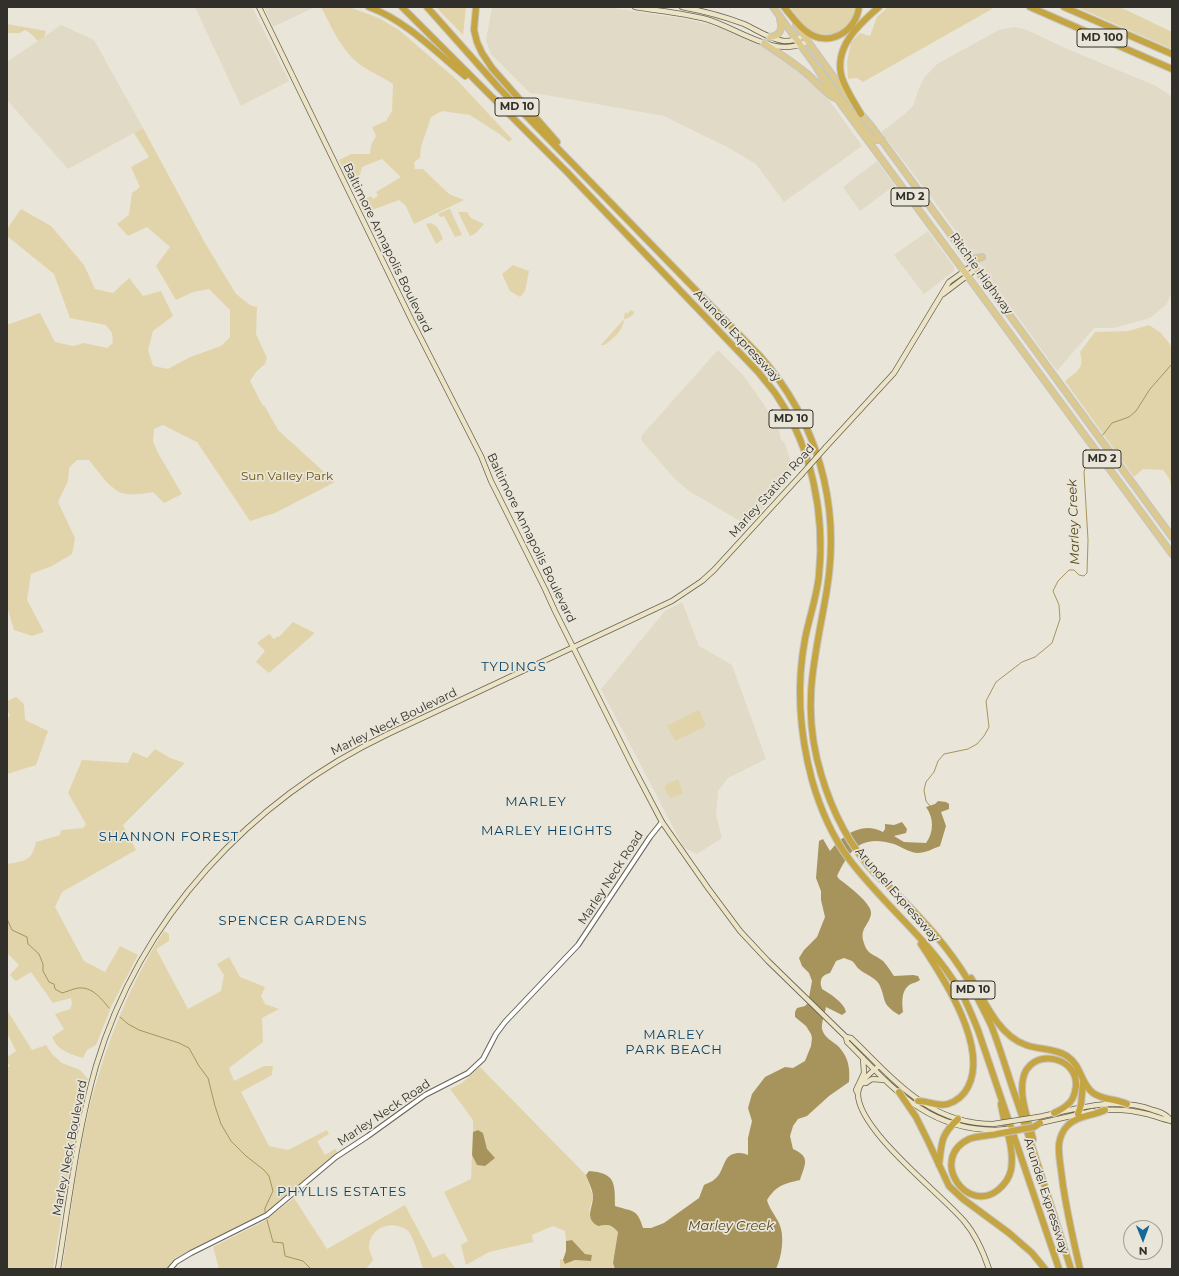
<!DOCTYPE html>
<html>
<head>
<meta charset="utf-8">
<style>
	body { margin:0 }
	#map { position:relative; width:1179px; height:1276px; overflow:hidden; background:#e9e5d8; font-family:Montserrat,sans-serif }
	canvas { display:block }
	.frame { position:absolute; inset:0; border:8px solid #32302b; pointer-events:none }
	.north { position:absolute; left:1123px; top:1220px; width:40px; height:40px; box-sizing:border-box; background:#e9e5d8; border:1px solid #a09d93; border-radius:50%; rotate:179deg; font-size:11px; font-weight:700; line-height:16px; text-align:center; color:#32302b }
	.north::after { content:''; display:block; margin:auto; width:14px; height:18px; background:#16689a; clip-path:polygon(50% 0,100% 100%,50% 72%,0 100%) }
</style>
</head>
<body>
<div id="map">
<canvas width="1179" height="1276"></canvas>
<div class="frame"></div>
<div class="north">N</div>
</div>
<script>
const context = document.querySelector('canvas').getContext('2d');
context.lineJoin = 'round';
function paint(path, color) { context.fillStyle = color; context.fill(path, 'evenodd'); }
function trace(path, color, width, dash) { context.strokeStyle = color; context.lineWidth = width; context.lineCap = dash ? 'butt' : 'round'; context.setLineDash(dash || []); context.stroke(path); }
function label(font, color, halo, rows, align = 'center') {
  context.font = font + ' Montserrat,sans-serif'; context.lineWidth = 3.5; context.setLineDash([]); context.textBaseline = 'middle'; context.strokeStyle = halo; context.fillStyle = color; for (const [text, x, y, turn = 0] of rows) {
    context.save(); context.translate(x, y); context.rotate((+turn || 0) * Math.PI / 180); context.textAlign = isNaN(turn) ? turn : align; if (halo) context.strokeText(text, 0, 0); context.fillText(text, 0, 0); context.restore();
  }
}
paint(new Path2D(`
	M195 7H252L289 81 241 106Z
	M264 7H315L273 27Z
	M492 7H606L686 19 711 25 736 33 765 47 806 76 824 93 862 146 784 202 756 164 731 149 664 116 546 95 530 93 491 54 486 40Z
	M61 25 94 40 143 128 68 169 7 100V62Z
	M1015 27 1027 30 1063 47 1156 86 1172 97V293L1166 305 1150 318 1114 328H1094L1057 371 929 194 881 132 905 114 913 106 919 88 924 78 937 64 999 30Z
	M877 161 895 185 860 211 843 187Z
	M928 231 954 267V271L924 294 894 255Z
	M718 350 743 375 763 403 780 432V438L785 444 791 463 792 475 791 478 751 522 745 524 689 491 674 478 641 440 642 435Z
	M682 602 699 646 732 665 766 759 728 778 718 791 716 816 722 838 697 854 684 848 601 689 665 611Z`), '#e1dac6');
paint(new Path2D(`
	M321 7H349L379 18 399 30 457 80 512 139 509 142 501 135 470 115 442 111 431 117 421 147 420 158 414 162 415 169H423L449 194 464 200 414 224 406 206 399 200 364 213 360 201 371 196 373 199 378 196 376 192 401 177 382 159 362 167 360 175 348 180 339 160 351 154H370L371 145 376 136 372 127 386 121 392 111 393 84C383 77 372 73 362 66 342 52 332 28 321 7Z
	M436 7H466L463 35Z
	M790 7H856V8C854 13 852 20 849 25 842 35 823 40 812 33 803 26 796 16 790 7Z
	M888 7H991L992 9 863 82 857 78 848 79 847 62 851 42 860 33 870 36 877 17Z
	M1077 7H1120L1172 32V49Z
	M7 24 46 31 44 37 38 41 30 33 25 30 20 33H7Z
	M143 128 205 243 236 294 250 305 257 307 256 334 267 358 265 364 256 372 250 381 263 406 264 405 278 430 335 482 275 513 250 521 197 442 163 425 154 429 153 441 158 453 182 494 164 503 153 492C144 494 127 496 119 492 107 485 98 471 89 460H77L69 468 68 481 58 502 75 538 72 554 52 566 31 574 27 600 44 632 32 636 14 630 7 607V325L40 313 55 342 73 346 84 343 107 348 113 343 112 333 106 325 70 318 54 274 7 236V229L21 209 51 226 84 265 95 289 113 293 129 278 143 296 161 291 173 316 153 331 148 350 153 366 168 369 190 357 221 346 230 337V310L209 289 193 292 176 300 156 266 170 247 147 227 128 236 117 224 129 215 132 193 140 187 131 167 149 157 134 133Z
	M449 209H450L462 235 455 237 444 216 440 217 438 214Z
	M458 212H467L471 218 484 224 476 233 470 236Z
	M430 223C438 225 440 232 443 239L436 244 426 224Z
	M513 265 529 271 525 291 520 297 510 291 502 274Z
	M631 310 634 312V314L628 318 624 319C624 330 613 339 604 345H601L624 319 625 312 627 314Z
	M1149 325 1161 333 1172 347V490L1169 478 1163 470 1143 469 1134 477 1065 381C1077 371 1085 369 1080 352L1095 332 1128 331Z
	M293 622 315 633 269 673 256 662 265 651 257 643 269 634 274 639 278 636 279 637Z
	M16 697 24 704 25 720 48 731 36 765 7 774V718L10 716 7 709V701Z
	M699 710 706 726 675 741 667 726Z
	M155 749 170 758 185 763 123 825 136 850 62 892 55 907 84 961 105 972 120 946 138 955 112 1005 96 1045 87 1050 83 1058C70 1054 58 1051 52 1037L64 1029 55 1014 70 1009 72 1004 71 998 53 1003 31 972 16 981 10 975 19 965 7 953V864C25 861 32 861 36 842L60 835 61 830 83 828 86 824 68 793 82 760 128 763 133 752 147 758Z
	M678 779 683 793 672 798 669 797 664 786Z
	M164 931 169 934V941L156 949 188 1009 221 991 224 975 217 964 229 957 240 977 265 987 261 996 265 1004 279 1009 262 1018 263 1042 229 1068 234 1081 264 1066H273L272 1075 241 1092 269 1146 288 1150 327 1130 329 1134 317 1141 325 1155 335 1149 338 1153C314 1169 295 1191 272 1208 245 1226 214 1239 185 1253L175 1259 166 1269H62C71 1213 77 1156 91 1101 107 1042 130 983 164 931Z
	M7 1010 32 1050 46 1045 52 1054 62 1063 80 1070 88 1079 74 1139 53 1269H7V1068L10 1066 7 1062V1057L16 1051 7 1033Z
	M480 1067 586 1175 593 1197 589 1211 598 1226C608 1224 611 1224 618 1232L613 1263 615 1269H560V1259L563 1260 566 1264 575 1260 591 1261 592 1255 585 1254 572 1240 566 1241 565 1231 553 1226 532 1235 533 1242 489 1252 466 1265 461 1245 468 1241 444 1192 471 1179 472 1155 477 1165 485 1166 487 1149 483 1133 478 1130 473 1132V1120L450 1089 462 1083Z
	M294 1198 327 1249 405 1205 433 1258 444 1253 456 1269H423C421 1261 413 1237 409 1232 394 1218 368 1227 369 1249 370 1252 372 1257 373 1260L366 1269H219L213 1247 264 1221Z`), '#e2d4aa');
paint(new Path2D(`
	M938 801 946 802 949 804V809L941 812 946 826 940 846C932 849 926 853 917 853 908 852 902 847 894 844 861 834 850 849 837 876L839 879C847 885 873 904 871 914 869 926 859 928 864 943 867 955 876 955 883 961 887 965 891 972 894 976L913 975 918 976 920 980C916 983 911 983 908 986 901 992 902 1004 903 1012L899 1015C880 1003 887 1000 879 984 875 977 864 974 859 969 856 967 855 963 852 961 850 960 846 959 844 958L836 961 830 973C821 975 819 981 822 989 830 994 844 1002 846 1012L842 1015 826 1007C825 1013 821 1023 822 1029 824 1038 833 1041 839 1047 849 1058 850 1069 849 1082L829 1096 807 1116 798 1119 793 1126 790 1136 793 1149C811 1157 805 1164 800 1180 783 1184 777 1185 767 1200 769 1208 775 1215 779 1223 785 1236 782 1256 776 1269H615L613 1263 618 1232C611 1224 608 1224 598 1226 584 1218 593 1208 593 1197 593 1190 588 1181 586 1175L589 1171C615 1173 615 1182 615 1206 633 1212 637 1208 643 1228H651L664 1223 699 1198 704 1185C707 1183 712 1182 715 1179 721 1174 722 1167 726 1160 729 1153 741 1151 748 1155V1138L752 1121 748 1108 752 1094 765 1077 785 1067 793 1068 805 1061 811 1046 812 1038 811 1034 806 1026 795 1017V1012L797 1008 805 1006 808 1003 812 981 809 973 802 966 799 958 804 950 817 937 825 917 821 900V891L816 878 819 841 823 839 830 851C843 835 862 821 883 832L885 829V824L894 825 902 822 907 829 906 833 894 836 904 842 926 843C934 832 934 818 926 807L935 804Z
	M478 1130 483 1133 487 1149 495 1158 485 1166 477 1165 472 1155 473 1132Z
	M572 1240 585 1254 592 1255 591 1261 575 1260 565 1264 563 1260 566 1251V1241Z`), '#a7945c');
trace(new Path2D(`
	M1102 436 1112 423 1129 417 1136 411 1150 389 1172 364
	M930 806 926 801 924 790 926 782 934 772 938 761 944 754 968 749 977 744 984 736 989 727 986 701 996 682 1022 662 1035 657 1052 643 1060 619 1059 605 1053 591 1058 581 1069 570H1074L1079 575 1084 576 1087 573 1088 540 1084 472 1087 460 1093 453
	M7 919 12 930 27 937 28 944 39 954 43 964V971L49 982 54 984 55 989 62 993C66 992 70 990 74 989 90 984 100 997 109 1008
	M120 1017 128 1024 139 1030 179 1043 189 1048 199 1066 208 1078 215 1106 221 1124 231 1141 246 1156 264 1170 269 1176 273 1191 265 1208V1212
	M267 1220 273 1242 283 1243 285 1256 303 1261 311 1269`), '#a7945c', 1);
const tertiary = new Path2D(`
	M170 1269 176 1262 191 1253 267 1215 336 1157 368 1136 425 1095 468 1073 483 1059 496 1034 505 1022 578 945 650 837 662 822`);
const secondary = new Path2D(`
	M259 7 412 321 481 456 491 481 545 589 555 611 632 765 662 822 708 888 740 931 768 961 846 1037 851 1038C894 1079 928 1124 993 1124
	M635 7C659 11 683 13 706 19 738 28 776 60 808 41
	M682 7C703 11 723 16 744 24 757 30 769 39 784 41 792 41 797 40 804 35
	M943 294 976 269
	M826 447 894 373 949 282 973 265
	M846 1037 847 1042C891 1086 926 1130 995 1130
	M879 1066C871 1072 858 1083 858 1094 858 1130 940 1193 964 1221 976 1235 983 1251 989 1269
	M862 1083H866L872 1079 885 1080
	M858 1094 856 1090 864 1073 863 1058
	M1102 1110C1118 1109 1132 1110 1147 1114 1156 1116 1163 1120 1172 1121
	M1038 1117C1076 1109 1115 1096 1153 1110 1160 1112 1167 1114 1171 1121
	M1040 1123 1093 1111
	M58 1269C69 1202 77 1132 96 1066 140 918 250 800 388 734L672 601 702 581 714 570 801 475`);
const primary = new Path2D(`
	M773 7 815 65 827 85 1172 554
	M796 25 851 101
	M770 37C780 36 783 29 780 19
	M764 43C778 53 793 62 806 73 814 79 827 95 835 98
	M820 71 871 138 875 140H882
	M858 111 872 127 1172 537
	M967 257 974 259 982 257`);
const motorway = new Path2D(`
	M369 7C405 20 436 52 465 76
	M402 7 566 171 759 373C765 381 772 388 777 396 812 448 825 514 819 575 817 596 809 618 805 639 796 686 800 735 812 780 820 808 832 836 849 859 873 891 902 917 927 946 940 961 952 977 962 994 968 1005 973 1018 978 1030L1059 1269
	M427 7 499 88 760 356C817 421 841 503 827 589 817 650 802 697 817 759 826 796 842 833 866 863 875 875 887 884 898 895 924 921 949 948 968 980 976 995 984 1010 991 1025 1001 1050 1008 1076 1017 1101 1036 1157 1053 1213 1071 1269
	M476 7 474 30 477 42 482 53 492 68 557 142
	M784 7C791 15 798 26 807 32 828 48 856 32 859 7
	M1030 7 1172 69
	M1064 7 1172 54
	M861 114C854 102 846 90 842 78 833 48 858 25 879 7
	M971 978C984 1001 999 1036 1026 1045 1039 1050 1055 1048 1067 1056 1082 1066 1080 1083 1093 1093 1103 1100 1116 1099 1127 1104
	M899 1092 916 1117 928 1141 949 1186 963 1199 1009 1233 1032 1253 1045 1269
	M918 1101C929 1101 937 1107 948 1104 957 1101 964 1095 968 1087 989 1047 943 977 921 944
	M1078 1114 1081 1105 1083 1082
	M996 1134C987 1136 977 1136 969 1139 928 1159 967 1215 998 1190 1004 1185 1009 1179 1011 1170 1015 1147 1004 1126 1001 1104
	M1033 1139C1029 1121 1019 1098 1023 1079 1029 1047 1078 1055 1076 1086 1075 1094 1073 1101 1067 1105 1063 1109 1058 1111 1054 1113
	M939 1165C942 1142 940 1136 958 1119
	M1080 1269C1073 1239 1066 1209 1062 1178 1061 1167 1058 1155 1059 1144 1060 1137 1063 1130 1068 1125 1079 1115 1092 1116 1105 1110`);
trace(tertiary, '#666357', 6);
trace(secondary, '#666357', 6);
trace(primary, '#c6c5c4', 8);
trace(motorway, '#c6c5c4', 8);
trace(tertiary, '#fff', 4);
trace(secondary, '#ede4c6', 4.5);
trace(primary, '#dcc98e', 5.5);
trace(motorway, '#c4a542', 6);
const secondaryBridge = new Path2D(`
	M801 475 826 447
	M993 1124 1038 1117
	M995 1130 1007 1129`);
const motorwayBridge = new Path2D(`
	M996 1134 1034 1127 1040 1123`);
trace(secondaryBridge, '#666357', 6, []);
trace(motorwayBridge, '#c6c5c4', 8, []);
trace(secondaryBridge, '#ede4c6', 4.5);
trace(motorwayBridge, '#c4a542', 6);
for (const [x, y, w] of [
	[1102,38,50],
	[517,107,44],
	[910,197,38],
	[791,419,44],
	[1102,459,38],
	[973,990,44]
]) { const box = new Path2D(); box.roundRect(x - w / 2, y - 9, w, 18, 3); context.fillStyle = '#e9e5d8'; context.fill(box); trace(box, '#32302b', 1); }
label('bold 11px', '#32302b', null, [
	["MD 100",1102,38],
	["MD 10",517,107],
	["MD 2",910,197],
	["MD 10",791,419],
	["MD 2",1102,459],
	["MD 10",973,990]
]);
label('12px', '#32302b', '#e9e5d8', [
	["Baltimore Annapolis Boulevard",387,248,64],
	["Ritchie Highway",981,274,54],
	["Arundel Expressway",737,336,47],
	["Marley Station Road",772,491,-48],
	["Baltimore Annapolis Boulevard",531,538,64],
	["Marley Neck Boulevard",394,722,-26],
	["Marley Neck Road",611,878,-57],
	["Arundel Expressway",897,895,49],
	["Marley Neck Road",384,1113,-34],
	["Marley Neck Boulevard",70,1148,-79],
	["Arundel Expressway",1046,1196,72]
]);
label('12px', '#69550f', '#e9e5d8', [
	["Sun Valley Park",287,476]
]);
label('italic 13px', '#55471a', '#e9e5d8', [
	["Marley Creek",1074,522,-92],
	["Marley Creek",731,1226]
]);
context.letterSpacing = '1px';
label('13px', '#094264', '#e9e5d8', [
	["TYDINGS",514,667],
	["MARLEY",536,802],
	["MARLEY HEIGHTS",547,831],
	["SHANNON FOREST",169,837],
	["SPENCER GARDENS",293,921],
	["MARLEY",674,1035],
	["PARK BEACH",674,1050],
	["PHYLLIS ESTATES",342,1192]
]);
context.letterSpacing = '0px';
</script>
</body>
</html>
